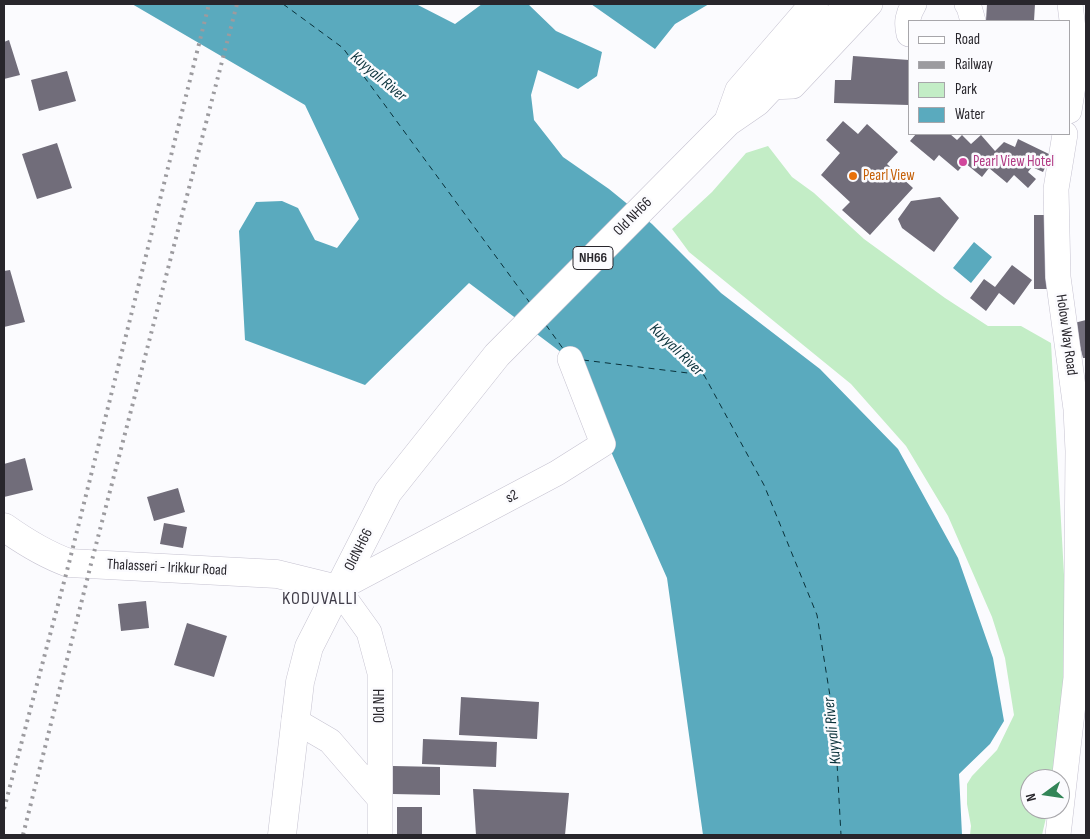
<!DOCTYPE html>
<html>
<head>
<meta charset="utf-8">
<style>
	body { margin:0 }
	#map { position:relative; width:1090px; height:839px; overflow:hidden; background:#fbfbfe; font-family:"Sofia Sans Condensed",sans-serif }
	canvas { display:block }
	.frame { position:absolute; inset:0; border:5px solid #28262c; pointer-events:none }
	.legend { position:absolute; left:908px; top:20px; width:162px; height:115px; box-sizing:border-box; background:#fbfbfe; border:1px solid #a7a6aa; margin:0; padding:6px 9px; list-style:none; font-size:15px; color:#28262c }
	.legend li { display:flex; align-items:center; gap:10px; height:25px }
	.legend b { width:25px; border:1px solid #a7a6aa }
	.north { position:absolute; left:1020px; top:769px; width:50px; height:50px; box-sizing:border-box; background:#fbfbfe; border:1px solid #a7a6aa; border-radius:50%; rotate:256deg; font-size:14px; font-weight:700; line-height:20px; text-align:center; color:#28262c }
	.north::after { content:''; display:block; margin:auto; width:18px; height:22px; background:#338557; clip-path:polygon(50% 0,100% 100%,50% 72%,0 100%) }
</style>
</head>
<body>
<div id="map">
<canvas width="1090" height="839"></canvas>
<div class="frame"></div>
<ul class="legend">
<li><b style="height:6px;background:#fff"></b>Road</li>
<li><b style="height:6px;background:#9c9b9f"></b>Railway</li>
<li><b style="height:14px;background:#c3edc6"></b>Park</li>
<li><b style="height:14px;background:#5aaabe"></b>Water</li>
</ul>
<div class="north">N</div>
</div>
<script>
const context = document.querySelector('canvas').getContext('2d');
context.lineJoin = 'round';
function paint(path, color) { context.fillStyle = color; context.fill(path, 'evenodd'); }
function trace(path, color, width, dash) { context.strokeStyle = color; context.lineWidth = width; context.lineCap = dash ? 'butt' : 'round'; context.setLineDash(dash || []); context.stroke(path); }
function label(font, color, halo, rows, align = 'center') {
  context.font = font + ' "Sofia Sans Condensed",sans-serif'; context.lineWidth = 5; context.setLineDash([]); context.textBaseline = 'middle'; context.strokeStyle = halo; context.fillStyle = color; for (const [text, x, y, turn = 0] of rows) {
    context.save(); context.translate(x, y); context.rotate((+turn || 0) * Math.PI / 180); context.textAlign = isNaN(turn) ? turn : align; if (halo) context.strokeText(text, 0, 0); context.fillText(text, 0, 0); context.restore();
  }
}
paint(new Path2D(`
	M768 146 792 177 814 193 864 239 945 298 988 326H1021L1051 343 1067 628 1065 680 1053 779H1030V809H1048L1042 835H970L971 826 967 804V784L972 776 997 750 1014 715 1005 658 992 617 948 516 906 446 851 384 689 252 672 229 712 192 746 153Z`), '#c3edc6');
paint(new Path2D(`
	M132 4H416L455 24 482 4H528L556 31 602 52 597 76 578 89 538 70 531 95 534 120 563 157 609 189 652 224 721 293 820 369 898 449 958 558 993 658 1004 721 990 744 959 774 962 835H703L667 578 570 359 469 283 365 385 245 340 239 231 256 202 282 201 298 208 315 240 337 248 359 219 305 105Z
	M591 4H709L675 24 655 49Z
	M974 242 992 257 971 283 953 268Z`), '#5aaabe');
trace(new Path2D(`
	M283 4 343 48 530 303
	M546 325 564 350
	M583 360 704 375 764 485 817 615 835 727 841 835`), '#09313a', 1, [6, 5]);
paint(new Path2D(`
	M987 4H1035L1034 21H986Z
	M9 40 20 75 4 79V42Z
	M853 56 909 60V105L834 103 835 80H851Z
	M67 71 76 101 39 111 31 80Z
	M843 121 858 134 867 124 898 152 887 164 913 188 870 235 842 210 850 202 821 175 840 153 826 140Z
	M916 134H950L957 140 962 135 971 144 981 135 995 151 1004 142 1015 147 1018 139 1051 155 1043 172 1032 167 1028 172 1036 179 1028 188 1014 175 1007 183 989 168 982 177 965 163 958 171 939 155 934 161 910 141Z
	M57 143 72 188 37 199 22 154Z
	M940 197 959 218 934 252 902 228 898 219 911 201Z
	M1034 215H1048V289H1034Z
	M1012 265 1032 280 1014 305 999 293 986 311 970 298 984 279 995 287Z
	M10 270 25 322 4 327V271Z
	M1086 320V358H1083L1074 323Z
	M25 458 33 490 4 497V464Z
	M178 488 185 512 154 521 147 497Z
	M164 523 187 527 183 548 160 544Z
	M146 601 149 628 121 631 118 604Z
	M187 623 227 636 214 677 174 665Z
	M461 697 539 702 537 739 459 735Z
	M423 739 497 742 496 767 422 764Z
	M393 766 440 767V795L393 794Z
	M473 789 569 793 565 835H476Z
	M397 807H422V835H397Z`), '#716d7a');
const minor = new Path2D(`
	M967 4 969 7 973 21
	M909 34C906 22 908 14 914 4
	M771 87 793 86 870 4
	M1069 111 1077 61 1070 4
	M294 720 330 741 380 799
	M380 835V673L369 632 338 589 557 473 603 444 570 359
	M1058 835 1076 678 1078 451 1076 409 1058 277 1056 189 1065 134`);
const major = new Path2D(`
	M728 122 739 91 814 4
	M4 527C25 542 44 554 69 563L277 574 338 589
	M282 835 300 682 309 647 388 492 497 355 728 122 757 102 849 4`);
trace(minor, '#c5c2d0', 26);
trace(major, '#c5c2d0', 29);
trace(minor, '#fff', 25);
trace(major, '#fff', 28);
trace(new Path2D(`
	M4 809 69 563 209 4
	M23 835 91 564 237 4`), '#9c9b9f', 4, [2.5, 5]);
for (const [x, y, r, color] of [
	[963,162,5,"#d1479c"],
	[853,176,5,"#e8710a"]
]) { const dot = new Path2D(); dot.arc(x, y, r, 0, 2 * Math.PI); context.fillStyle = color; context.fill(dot); trace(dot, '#fbfbfe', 2); }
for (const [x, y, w] of [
	[593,258,40]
]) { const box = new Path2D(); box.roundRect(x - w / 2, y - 11.5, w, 23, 4); context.fillStyle = '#fbfbfe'; context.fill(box); trace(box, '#28262c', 1); }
label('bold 14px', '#28262c', null, [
	["NH66",593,258]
]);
label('15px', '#b23c85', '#fbfbfe', [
	["Pearl View Hotel",973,162]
], 'left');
label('15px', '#c56008', '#fbfbfe', [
	["Pearl View",863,176]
], 'left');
label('15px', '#28262c', '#fbfbfe', [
	["Old NH66",633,217,-45],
	["Holow Way Road",1066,335,82],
	["s2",512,497,-28],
	["OldNH66",359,550,-63],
	["Thalasseri - Irikkur Road",167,568,3],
	["Old NH",380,706,-90]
]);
label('italic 16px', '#09313a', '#fbfbfe', [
	["Kuyyali River",378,77,40],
	["Kuyyali River",676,350,44],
	["Kuyyali River",833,731,-96]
]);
context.letterSpacing = '1px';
label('18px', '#403d49', '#fbfbfe', [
	["KODUVALLI",320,599]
]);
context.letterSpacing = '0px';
</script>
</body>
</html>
